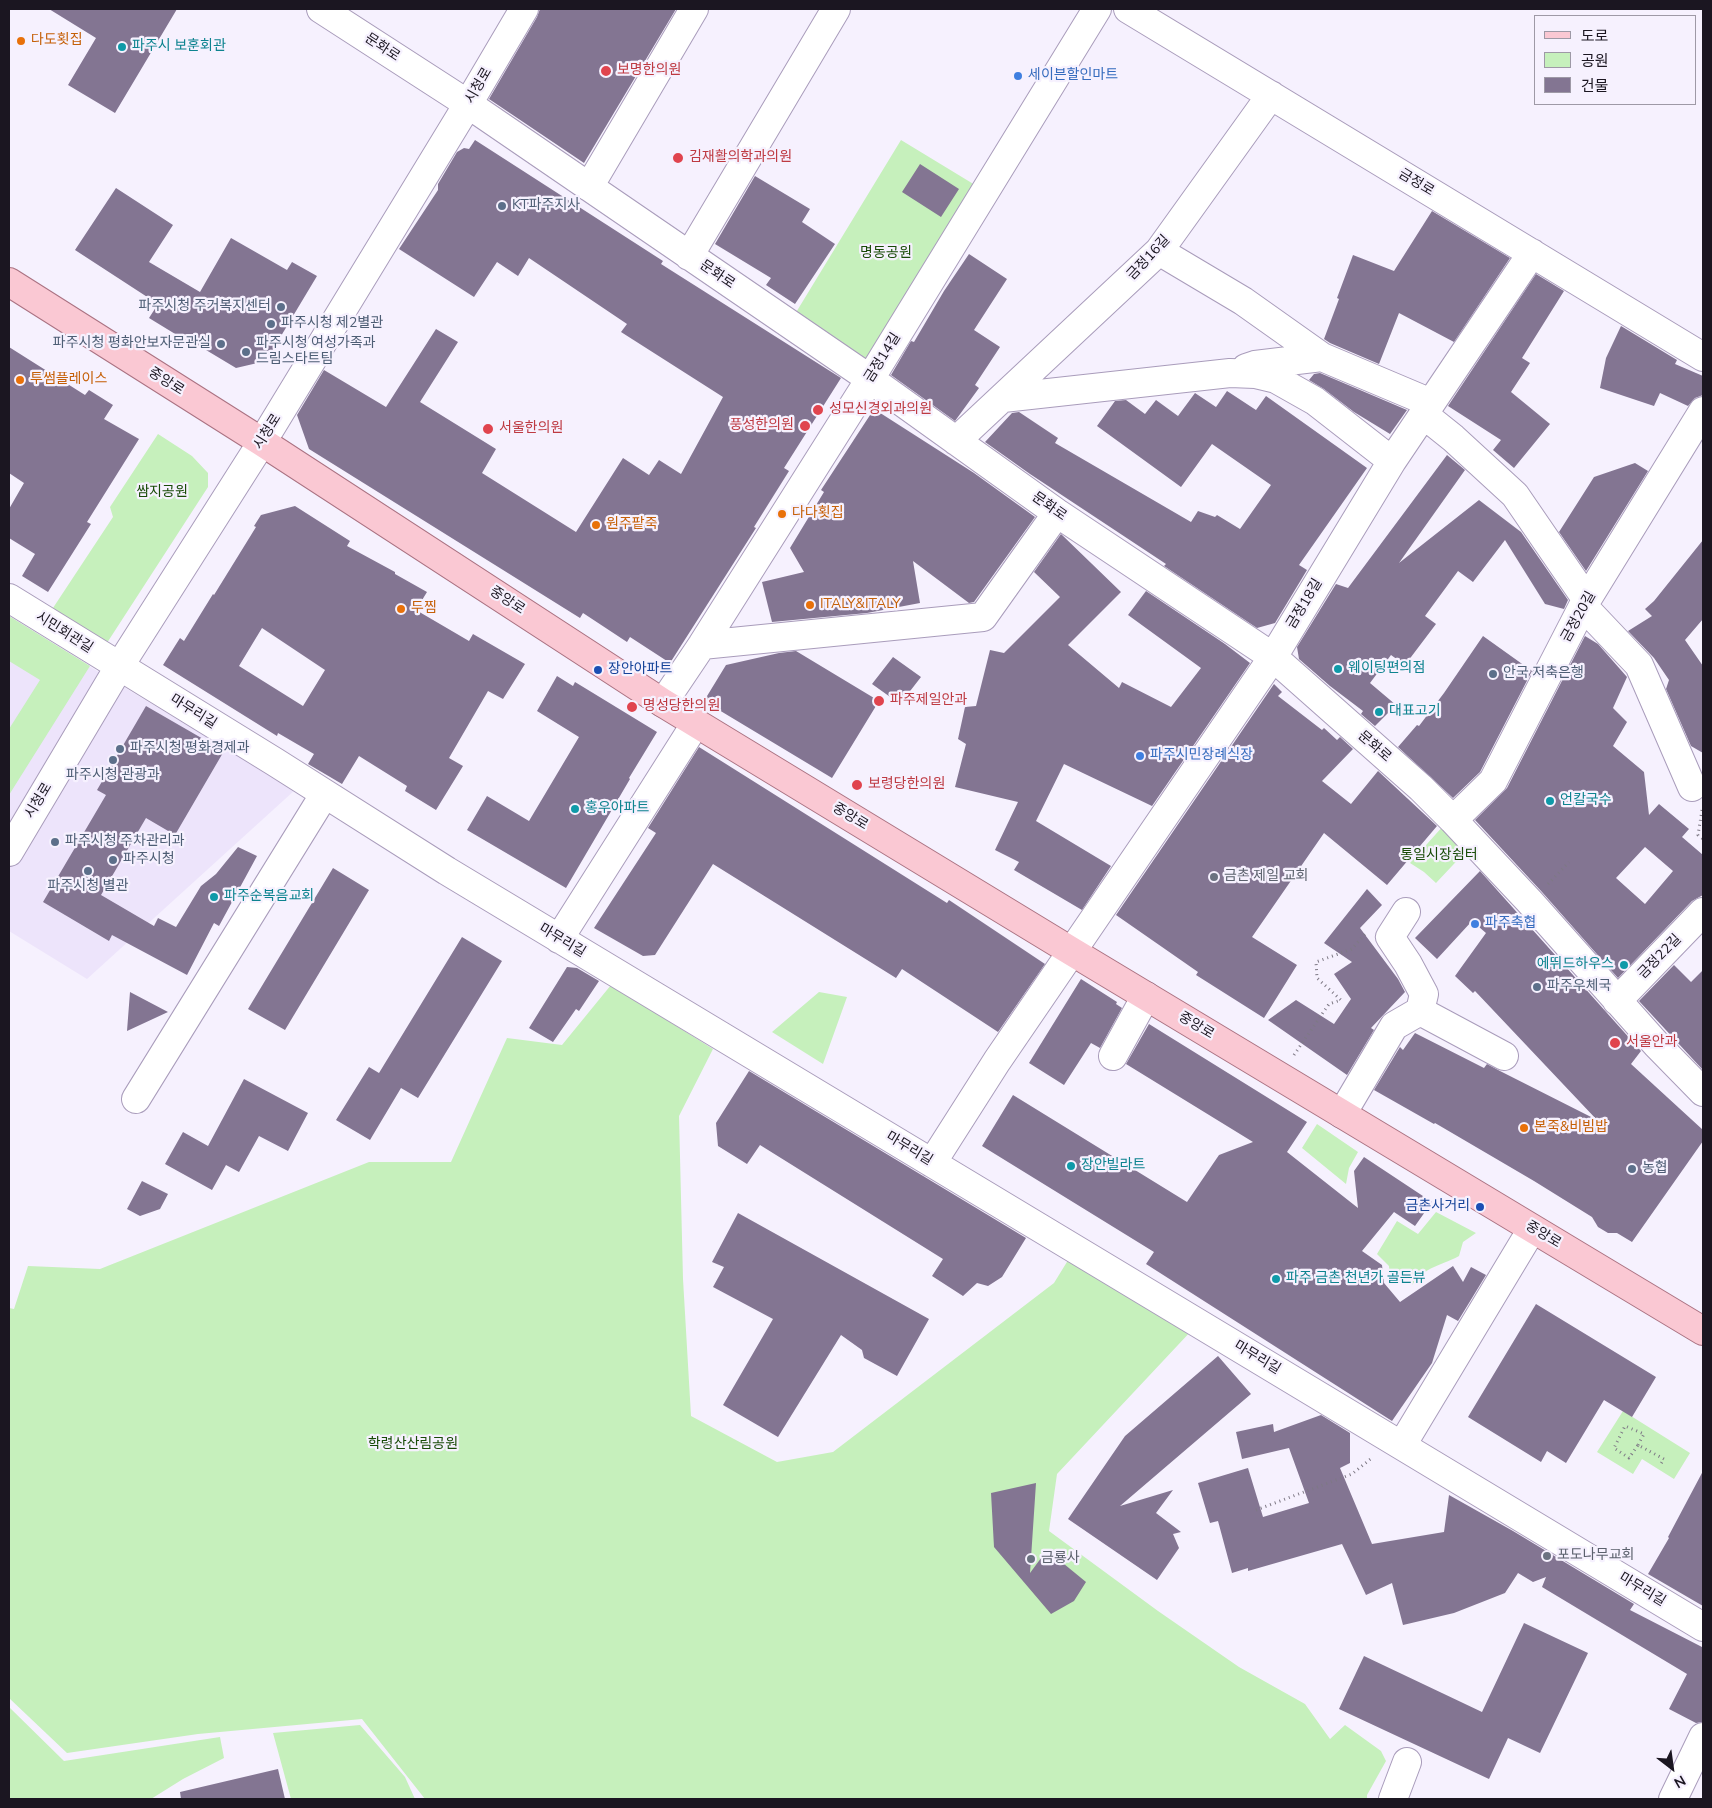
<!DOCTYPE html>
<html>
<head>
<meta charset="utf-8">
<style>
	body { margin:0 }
	#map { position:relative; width:1712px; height:1808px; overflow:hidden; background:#f6f1fe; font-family:"Nunito Sans","Noto Sans KR",sans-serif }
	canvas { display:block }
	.frame { position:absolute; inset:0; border:10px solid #1b1621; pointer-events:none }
	.legend { position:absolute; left:1534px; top:15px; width:162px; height:90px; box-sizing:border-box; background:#f6f1fe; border:1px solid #9e99a6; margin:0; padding:6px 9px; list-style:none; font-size:15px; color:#1b1621 }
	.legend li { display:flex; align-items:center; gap:10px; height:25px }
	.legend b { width:25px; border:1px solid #9e99a6 }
	.north { position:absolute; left:1647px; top:1743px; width:50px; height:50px; -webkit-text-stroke:4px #f6f1fe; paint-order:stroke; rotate:150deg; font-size:14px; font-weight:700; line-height:20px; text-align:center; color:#1b1621 }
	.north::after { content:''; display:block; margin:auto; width:18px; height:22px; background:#1b1621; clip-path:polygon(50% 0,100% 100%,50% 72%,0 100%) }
</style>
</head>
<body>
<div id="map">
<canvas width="1712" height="1808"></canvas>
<div class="frame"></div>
<ul class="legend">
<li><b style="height:6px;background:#fac8d3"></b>도로</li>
<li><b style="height:14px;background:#c6f0bc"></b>공원</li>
<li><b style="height:14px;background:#837592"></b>건물</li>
</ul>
<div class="north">N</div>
</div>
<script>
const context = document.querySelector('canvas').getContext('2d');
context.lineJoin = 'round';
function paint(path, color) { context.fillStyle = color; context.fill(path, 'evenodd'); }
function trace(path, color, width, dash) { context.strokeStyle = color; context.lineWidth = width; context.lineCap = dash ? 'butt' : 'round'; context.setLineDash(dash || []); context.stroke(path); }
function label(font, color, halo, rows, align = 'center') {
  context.font = font + ' "Nunito Sans","Noto Sans KR",sans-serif'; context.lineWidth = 4.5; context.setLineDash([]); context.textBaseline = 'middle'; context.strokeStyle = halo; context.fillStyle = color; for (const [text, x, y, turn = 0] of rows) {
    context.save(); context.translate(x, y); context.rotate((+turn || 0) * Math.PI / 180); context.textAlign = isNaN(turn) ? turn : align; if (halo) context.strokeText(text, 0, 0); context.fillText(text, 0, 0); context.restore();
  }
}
paint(new Path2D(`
	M9 618 295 790 87 979 9 931Z`), '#ede4fb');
paint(new Path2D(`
	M901 140 980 188 870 367 792 319Z
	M158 434 192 456 208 473V487L105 646 51 611 113 517 110 507Z
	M9 616 90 666 9 795V729L40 680 9 661Z
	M1444 825 1468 849 1436 883 1424 872 1410 863Z
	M611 985 713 1049 679 1116 683 1279 691 1416 777 1462 833 1452 1054 1283 1070 1257 1193 1329 1057 1474 1049 1531 1158 1611 1239 1667 1305 1704 1330 1739 1345 1725 1381 1751 1386 1761 1367 1795V1799H425L362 1719 198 1734 67 1753 9 1698V1308L14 1309 28 1266 100 1269 369 1162H451L507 1038 562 1045Z
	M819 992 847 997 823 1064 772 1032Z
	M1317 1124 1358 1152 1349 1168 1346 1184 1302 1148Z
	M1436 1212 1476 1233 1463 1242 1459 1256C1439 1267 1427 1265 1412 1285L1390 1281 1389 1266 1377 1254 1397 1221 1418 1234Z
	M1623 1411 1690 1453 1674 1479 1642 1459 1633 1474 1597 1452Z
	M9 1707 64 1761 220 1737 224 1758 183 1779 151 1799H9Z
	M360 1725 405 1777 415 1799H291L273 1733Z`), '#c6f0bc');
paint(new Path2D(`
	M49 9H177L115 113 68 85 96 38Z
	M540 9H676L584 163 489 99 537 17Z
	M475 140 663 261 661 264 841 378 784 468 789 471 754 527 756 528 670 663 630 637 627 642 583 613 580 618 309 449 297 415 324 370 386 407 436 329 458 342 420 402 496 449 482 473 576 532 623 458 649 475 659 460 681 474 723 397 621 332 627 324 529 258 518 276 497 262 474 297 399 249 438 190V184L457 152 464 148 469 149Z
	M920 164 959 189 941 217 902 192Z
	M755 176 810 209 802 222 835 244 795 304 766 285 771 278 715 244Z
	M116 188 173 225 149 262 200 292 231 238 287 270 292 262 317 276 266 361 236 368 186 338 185 340 149 318 158 304 75 250Z
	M1432 211 1510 258 1454 342 1399 313 1379 364 1330 343 1324 339 1339 299 1337 298 1353 255 1394 271Z
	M969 254 1007 279 974 330 1000 347 975 385 979 388 955 421 891 375 911 341 914 342 944 291Z
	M1536 274 1564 291 1522 358 1530 363 1511 392 1550 424 1514 468 1493 450 1501 440 1448 406Z
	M1621 326 1677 360 1675 364 1703 376V395L1695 398 1688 406 1660 393 1654 406 1600 388 1606 358Z
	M9 347 85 395 89 390 113 405 104 419 139 439 87 522 91 524 48 592 22 576 35 554 9 538V509L24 483 9 473Z
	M1320 373 1407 410 1390 434 1354 412 1324 389 1309 380 1314 374Z
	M1227 391 1256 410 1266 396 1367 468 1299 565 1307 570 1275 623 1257 628 1164 566 1166 564 1030 474 985 442 1012 413 1019 412 1058 438 1055 443 1191 522 1198 511 1215 517 1217 515 1240 529 1271 485 1212 444 1181 487 1097 426 1115 401 1126 400 1145 414 1156 400 1178 416 1195 393 1216 407Z
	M874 409 974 473 1035 517 974 602 969 603 913 561 920 603 867 613 772 622 762 582 804 572 790 548 824 492 821 490Z
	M1447 455 1465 470 1399 563 1479 500 1521 532 1568 600 1564 609 1545 604 1505 540 1473 582 1458 571 1425 616 1436 624 1405 665 1391 655 1370 683 1396 705 1375 726 1361 714 1363 711 1330 686 1299 659 1297 647 1336 584 1348 588Z
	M1635 463 1648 471 1586 571 1559 532 1594 477Z
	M295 506 350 541 347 546 395 572V574L427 592 416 610 469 641 473 634 525 664 503 699 488 691 449 758 463 766 436 810 405 791 407 786 359 756 342 784 308 764 314 754 278 733 277 736 163 665 180 638 184 641 213 594 214 595 256 527 254 526 261 515ZM262 628 325 670 303 706 239 666Z
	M1061 534 1121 592 1068 645 1119 688 1122 682 1171 707 1201 668 1128 615 1146 591 1225 644 1250 663 1152 806 1064 764 1036 821 1111 866 1082 910 1014 870 1019 862 995 850 1018 802 955 787 966 744 958 739 965 707 976 706 990 650 1004 653 1060 597 1034 572Z
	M1703 540V619L1685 640 1703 666V753L1691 746 1666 689 1669 680 1654 658 1628 631 1652 616 1645 609 1654 601Z
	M1483 636 1532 671 1480 772 1453 798 1398 747 1417 725 1419 726 1444 693Z
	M1585 636 1598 644 1627 677 1613 708 1627 722 1613 746 1644 772 1649 815 1659 804 1689 829 1682 837 1703 855V895L1692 901 1618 978 1542 892 1475 820 1507 788ZM1645 847 1673 871 1645 904 1616 878Z
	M796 651 879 701 832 778 704 701 726 665 779 653Z
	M893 657 921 677 900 704 872 684Z
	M557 676 573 686 575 682 657 732 629 778 630 779 566 888 467 830 487 796 529 821 579 737 537 711Z
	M1274 684 1282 692 1278 696 1322 730 1324 728 1337 740 1340 737 1353 749 1322 781 1351 804 1378 771 1437 826 1387 885 1324 833 1252 937 1297 965 1264 1018 1196 975 1198 972 1116 915Z
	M146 706 224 751 175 835 146 818 101 895 154 926 158 918 176 927 201 886 216 874 238 847 257 856 219 926 214 923 187 975 112 935 109 941 43 902 106 795 97 790Z
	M699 747 947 903 949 900 1045 964 998 1032 902 969 896 978 713 864 655 955 643 956 594 928 656 833 648 828Z
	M333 868 369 890 285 1030 248 1009Z
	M1480 871 1641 1051 1631 1064 1703 1130V1141L1632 1242 1617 1233H1608L1598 1227 1592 1217 1534 1181 1435 1123 1434 1124 1374 1090 1400 1047 1403 1050 1415 1033 1484 1068 1487 1064 1500 1071 1597 1120 1475 991 1473 993 1455 976 1486 933 1472 921 1437 959 1415 938Z
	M1367 889 1382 905 1360 928 1398 979 1405 992 1371 1028 1374 1030 1347 1075 1268 1020 1296 1000 1334 1024 1351 999 1334 974 1352 962 1324 943Z
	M462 937 502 961 418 1098 401 1088 370 1140 336 1120 369 1067 379 1073Z
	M1674 965 1691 982 1703 970V1070L1639 1001Z
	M567 967 577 968 599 981 579 1011 576 1009 553 1042 529 1028Z
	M1081 979 1117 1002 1116 1004 1122 1008 1100 1048 1091 1043 1064 1085 1029 1063Z
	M130 992 168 1012 127 1031Z
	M1149 1024 1307 1122 1287 1152 1358 1208 1354 1171 1364 1157 1432 1202 1415 1226 1394 1212 1362 1251 1382 1265 1384 1283 1400 1302 1453 1266 1463 1282 1471 1267 1486 1275 1458 1321 1447 1315 1432 1363 1392 1421 1146 1264 1154 1252 982 1146 1013 1095 1187 1202 1219 1155 1253 1142 1126 1064Z
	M749 1071 1026 1238 1002 1277 988 1286 977 1283 963 1296 932 1276 943 1259 760 1145 747 1164 718 1146 716 1123Z
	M244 1079 308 1113 288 1151 259 1136 239 1172 226 1165 212 1190 165 1164 183 1132 208 1146Z
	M142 1181 168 1194 160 1209 140 1216 127 1209Z
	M738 1213 929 1319 897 1376 864 1358 862 1350 841 1335 778 1437 723 1405 773 1319 713 1287 724 1267 712 1262Z
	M1536 1304 1656 1377 1632 1417 1604 1400 1566 1463 1547 1451 1541 1462 1468 1417Z
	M1218 1356 1251 1394 1120 1506 1173 1490 1156 1513 1181 1532 1173 1534 1179 1548 1157 1580 1068 1519 1125 1436Z
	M1321 1415 1350 1433V1463L1340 1468 1372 1544 1444 1532 1449 1495 1513 1531 1634 1604 1630 1610 1702 1647 1703 1644V1722L1696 1723 1669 1709 1687 1674 1542 1587 1546 1577 1533 1582 1518 1573 1505 1593 1454 1613 1403 1625 1392 1583 1366 1595 1342 1544 1248 1571V1568L1232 1573 1218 1521 1210 1523 1198 1483 1248 1468 1263 1517 1309 1503 1289 1448 1242 1459 1236 1432 1273 1424 1274 1432Z
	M1703 1471V1606L1648 1574 1669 1538 1668 1537Z
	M1036 1483 1030 1573 1047 1550 1086 1582 1074 1601 1051 1614 994 1547 991 1493Z
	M1524 1623 1588 1653 1540 1753 1508 1738 1489 1779 1339 1709 1364 1656 1482 1712Z
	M278 1769 285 1799H181L180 1792Z`), '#837592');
const minor = new Path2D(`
	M321 9 468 104 870 379 1057 513 1273 657 1421 788 1453 820 1530 902 1657 1045 1703 1092
	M1128 9 1703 357
	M589 187 694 9
	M1159 251 1243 301 1322 357
	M689 256 836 9
	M1246 368 1255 365 1322 357 1431 403
	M1003 398 1230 373 1255 374 1276 379 1315 401 1392 461
	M1423 414 1453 438 1515 495 1587 600
	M956 441 1159 251 1271 95
	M9 598 275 762 447 871 1703 1627
	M1583 606 1639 665 1692 787
	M702 645 983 617 1057 513
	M663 703 702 645 870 379 1097 9
	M1453 820 1493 781 1583 606 1703 411
	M9 852 119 667 262 442 468 104 524 9
	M1406 912 1390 937 1408 964 1424 994 1420 1011
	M559 939 696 723
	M1617 1001 1703 912
	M1113 1056 1146 996
	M136 1099 324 795
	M1342 1114 1394 1026 1420 1011 1504 1056
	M932 1163 997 1061 1273 657 1392 461 1532 253
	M1402 1445 1532 1229
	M1393 1799 1407 1762
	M1673 1799 1703 1737`);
const major = new Path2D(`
	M9 282 262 442 663 703 1071 951 1703 1331`);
trace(minor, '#a99cbb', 30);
trace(major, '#aa7282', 30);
trace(new Path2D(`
	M1702 810 1698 835 1703 839
	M1548 884 1569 862
	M1294 1055 1329 1004 1341 1000 1317 978 1316 962 1352 949 1365 934
	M1638 1445 1644 1434 1625 1426 1614 1448 1629 1458 1638 1445 1664 1459 1660 1465
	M1256 1510 1352 1474 1373 1457`), '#7e7985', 3, [1, 4]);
trace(minor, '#fff', 28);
trace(major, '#fac8d3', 28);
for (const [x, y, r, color] of [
	[21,41,5,"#e8710a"],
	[122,47,5,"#0f9aa8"],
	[606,71,6,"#e0444e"],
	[1018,76,5,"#3f7fe0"],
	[678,158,6,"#e0444e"],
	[502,206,5,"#5c6f8a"],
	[281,307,5,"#5c6f8a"],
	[271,324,5,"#5c6f8a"],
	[221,344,5,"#5c6f8a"],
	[246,352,5,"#5c6f8a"],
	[20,380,5,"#e8710a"],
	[818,410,6,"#e0444e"],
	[805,426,6,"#e0444e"],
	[488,429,6,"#e0444e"],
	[782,514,5,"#e8710a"],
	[596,525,5,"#e8710a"],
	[810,605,5,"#e8710a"],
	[401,609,5,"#e8710a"],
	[1338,669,5,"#0f9aa8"],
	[598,670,5,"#1a4fb4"],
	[1493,674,5,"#5c6f8a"],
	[879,701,6,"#e0444e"],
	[632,707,6,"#e0444e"],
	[1379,712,5,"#0f9aa8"],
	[120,749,5,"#5c6f8a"],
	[1140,756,5,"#3f7fe0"],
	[113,760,5,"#5c6f8a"],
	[857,785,6,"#e0444e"],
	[1550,801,5,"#0f9aa8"],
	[575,809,5,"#0f9aa8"],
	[55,842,5,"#5c6f8a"],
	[113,860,5,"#5c6f8a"],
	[88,871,5,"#5c6f8a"],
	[1214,877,5,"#6b7280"],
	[214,897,5,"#0f9aa8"],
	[1475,924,5,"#3f7fe0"],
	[1624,965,5,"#0f9aa8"],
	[1537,987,5,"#5c6f8a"],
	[1615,1043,6,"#e0444e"],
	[1524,1128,5,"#e8710a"],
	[1071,1166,5,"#0f9aa8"],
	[1632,1169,5,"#5c6f8a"],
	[1480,1207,5,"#1a4fb4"],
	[1276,1279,5,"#0f9aa8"],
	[1547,1556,5,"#6b7280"],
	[1031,1559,5,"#6b7280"]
]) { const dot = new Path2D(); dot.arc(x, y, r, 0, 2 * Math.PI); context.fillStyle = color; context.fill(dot); trace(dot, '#f6f1fe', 2); }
label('14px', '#c56008', '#f6f1fe', [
	["다도횟집",31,41],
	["투썸플레이스",30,380],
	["다다횟집",792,514],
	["원주팥죽",606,525],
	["ITALY&ITALY",820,605],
	["두찜",411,609],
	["본죽&비빔밥",1534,1128]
], 'left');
label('14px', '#0d838f', '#f6f1fe', [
	["파주시 보훈회관",132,47],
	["웨이팅편의점",1348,669],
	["대표고기",1389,712],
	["언칼국수",1560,801],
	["홍우아파트",585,809],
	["파주순복음교회",224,897],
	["에뛰드하우스",1614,965,"right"],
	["장안빌라트",1081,1166],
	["파주 금촌 천년가 골든뷰",1286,1279]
], 'left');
label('14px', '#1b1621', '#f6f1fe', [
	["문화로",382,48,33],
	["시청로",479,86,-60],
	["금정로",1416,183,31],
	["금정16길",1149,258,-47],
	["문화로",717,275,34],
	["금정14길",883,358,-58],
	["중앙로",166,382,32],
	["시청로",268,432,-58],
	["문화로",1049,507,35],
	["중앙로",507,601,33],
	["금정18길",1305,604,-59],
	["금정20길",1579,617,-61],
	["시민회관길",64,633,32],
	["마무리길",193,712,32],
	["문화로",1374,747,41],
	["시청로",39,801,-59],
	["중앙로",850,817,31],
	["마무리길",562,941,31],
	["금정22길",1660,957,-46],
	["중앙로",1196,1026,31],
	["마무리길",909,1149,31],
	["중앙로",1543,1235,31],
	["마무리길",1257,1358,31],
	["마무리길",1642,1590,31]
]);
label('14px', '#be3a42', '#f6f1fe', [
	["보명한의원",617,71],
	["김재활의학과의원",689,158],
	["성모신경외과의원",829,410],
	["풍성한의원",794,426,"right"],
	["서울한의원",499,429],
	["파주제일안과",890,701],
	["명성당한의원",643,707],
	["보령당한의원",868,785],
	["서울안과",1626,1043]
], 'left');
label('14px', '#366cbe', '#f6f1fe', [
	["세이븐할인마트",1028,76],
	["파주시민장례식장",1150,756],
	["파주축협",1485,924]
], 'left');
label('14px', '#4e5e75', '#f6f1fe', [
	["KT파주지사",512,206],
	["파주시청 주거복지센터",271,307,"right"],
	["파주시청 제2별관",281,324],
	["파주시청 평화안보자문관실",211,344,"right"],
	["파주시청 여성가족과",256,344],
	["드림스타트팀",256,360],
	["안국 저축은행",1503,674],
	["파주시청 평화경제과",130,749],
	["파주시청 관광과",113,776,"center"],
	["파주시청 주차관리과",65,842],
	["파주시청",123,860],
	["파주시청 별관",88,887,"center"],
	["파주우체국",1547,987],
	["농협",1642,1169]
], 'left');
label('14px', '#184b07', '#f6f1fe', [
	["명동공원",886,254],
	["쌈지공원",162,493],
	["통일시장쉼터",1439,856],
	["학령산산림공원",413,1445]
]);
label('14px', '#164399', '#f6f1fe', [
	["장안아파트",608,670],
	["금촌사거리",1470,1207,"right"]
], 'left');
label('14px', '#5b616d', '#f6f1fe', [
	["금촌 제일 교회",1224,877],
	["포도나무교회",1557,1556],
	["금룡사",1041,1559]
], 'left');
</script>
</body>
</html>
